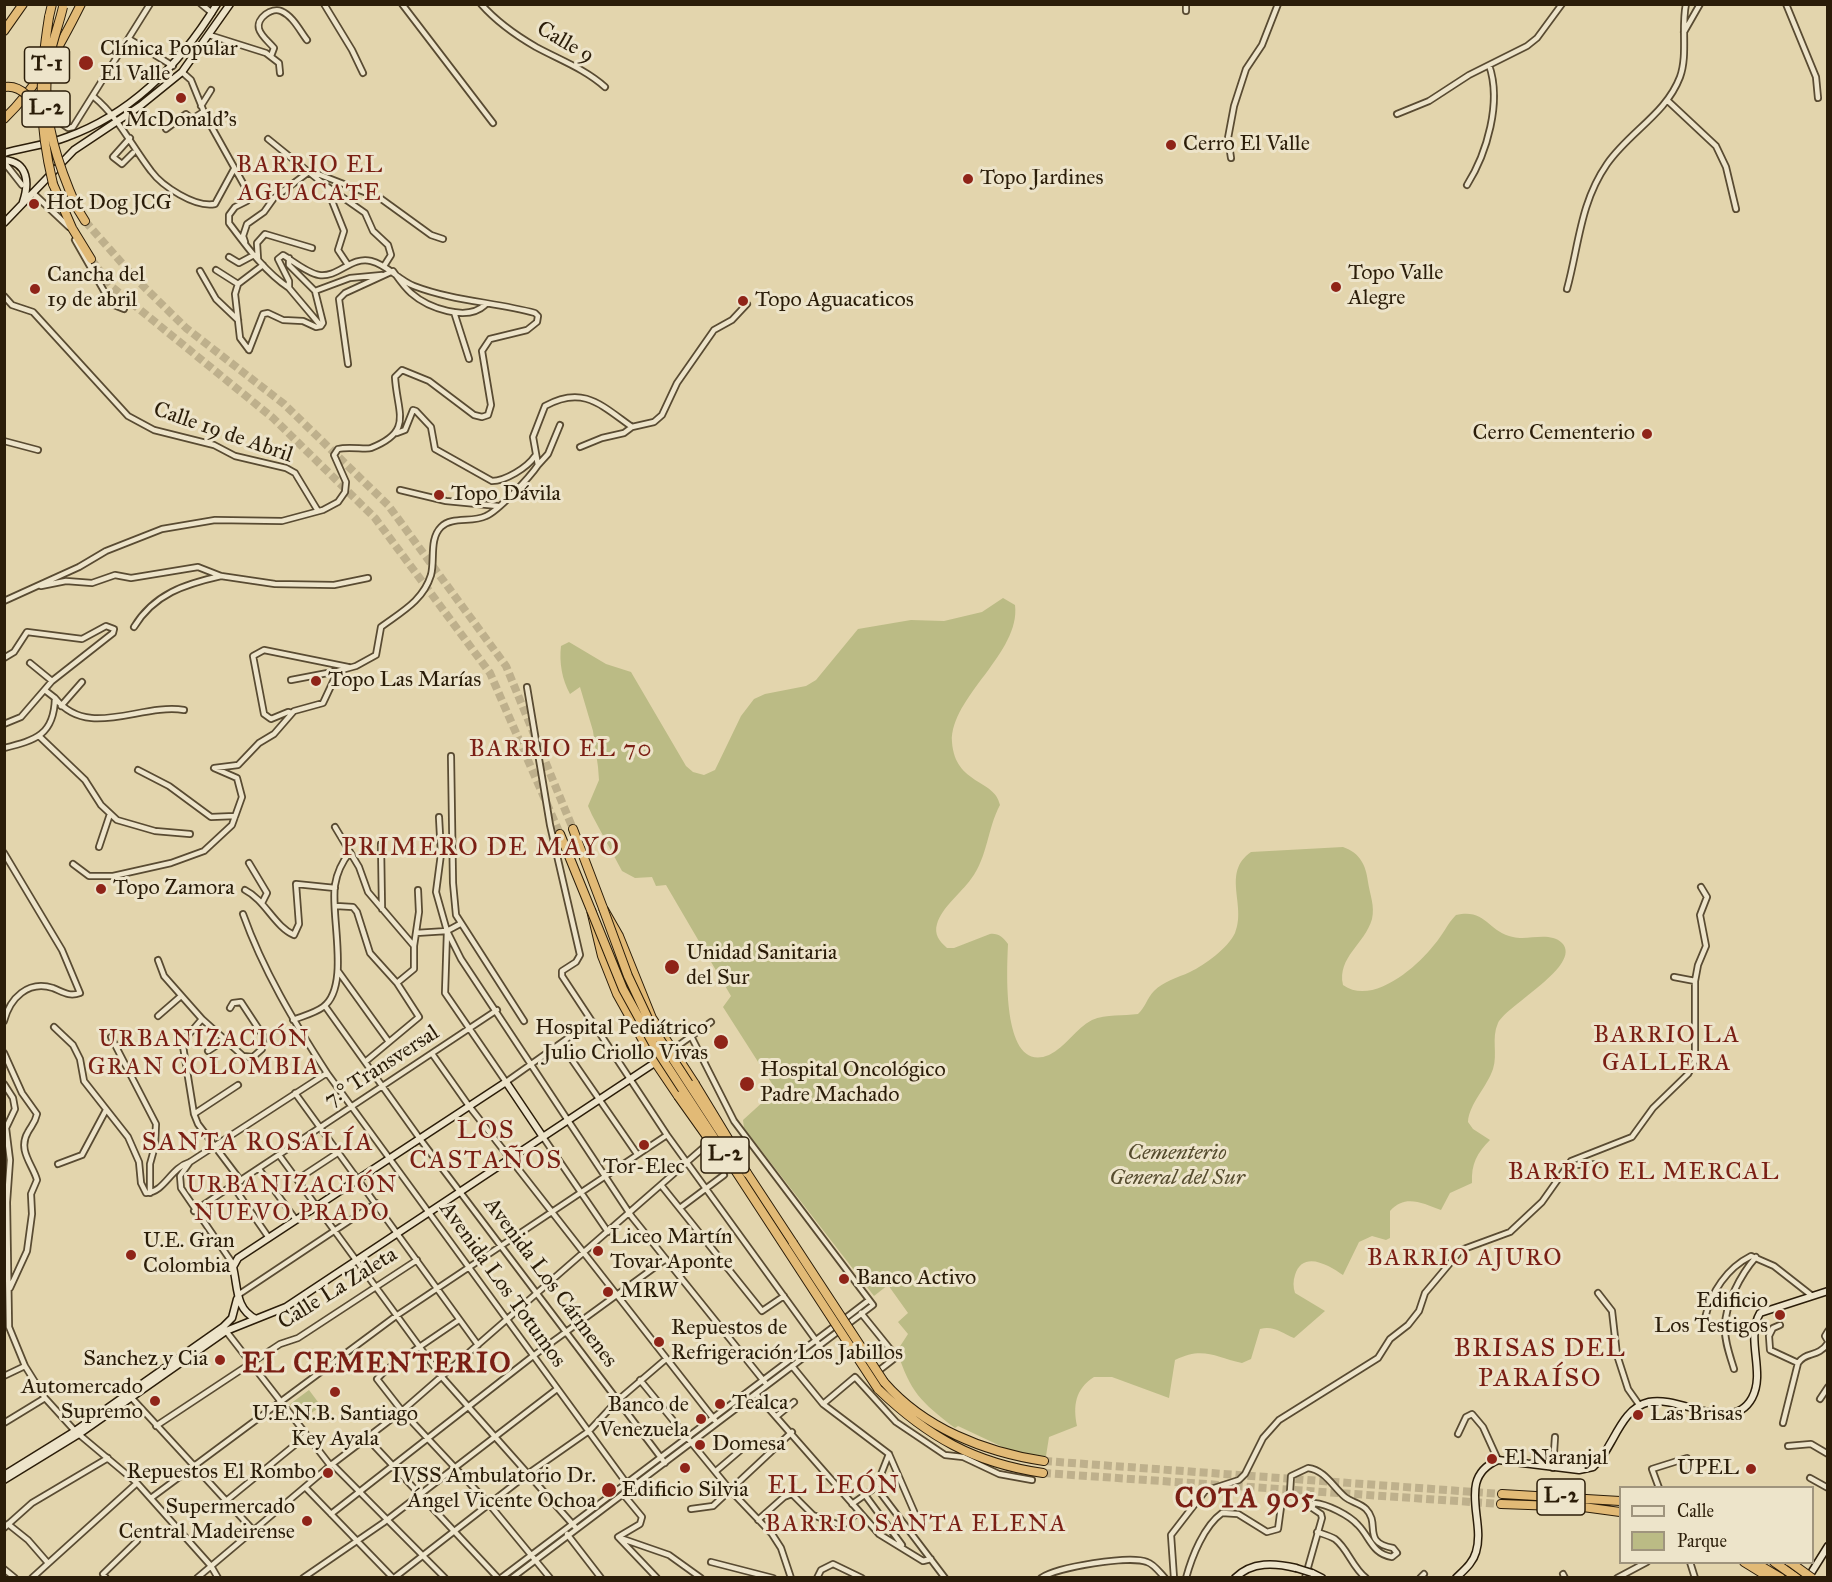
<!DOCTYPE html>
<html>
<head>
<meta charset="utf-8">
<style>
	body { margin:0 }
	#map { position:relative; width:1832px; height:1582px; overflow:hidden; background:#e3d5ad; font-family:"IM FELL Great Primer",serif }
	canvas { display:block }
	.frame { position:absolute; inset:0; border:6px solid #2b1d09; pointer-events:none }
	.legend { position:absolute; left:1619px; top:1486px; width:195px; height:78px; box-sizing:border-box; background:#ede4ca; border:2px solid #9f947d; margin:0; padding:8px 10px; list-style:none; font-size:18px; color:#2b1d09 }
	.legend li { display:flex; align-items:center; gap:12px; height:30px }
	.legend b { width:30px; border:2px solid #9f947d }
</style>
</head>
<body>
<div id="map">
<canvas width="1832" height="1582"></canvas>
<div class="frame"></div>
<ul class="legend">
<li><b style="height:8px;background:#ede4ca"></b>Calle</li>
<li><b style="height:16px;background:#bbbb85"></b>Parque</li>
</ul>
</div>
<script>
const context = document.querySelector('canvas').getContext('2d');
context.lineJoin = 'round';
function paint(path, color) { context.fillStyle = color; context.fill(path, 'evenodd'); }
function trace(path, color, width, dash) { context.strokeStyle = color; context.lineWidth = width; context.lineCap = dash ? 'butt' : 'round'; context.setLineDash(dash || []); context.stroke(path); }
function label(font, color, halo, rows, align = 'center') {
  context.font = font + ' "IM FELL Great Primer",serif'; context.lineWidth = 6; context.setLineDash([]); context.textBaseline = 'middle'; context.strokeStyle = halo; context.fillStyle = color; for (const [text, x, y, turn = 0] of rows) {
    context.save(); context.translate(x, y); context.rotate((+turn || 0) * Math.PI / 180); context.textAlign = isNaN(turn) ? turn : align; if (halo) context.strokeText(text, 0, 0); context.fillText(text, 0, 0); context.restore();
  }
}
paint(new Path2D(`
	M1003 598 1015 605C1021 653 950 697 952 742 955 785 995 779 1000 805 987 829 988 856 971 879 961 893 942 907 937 924 934 934 939 941 947 948H954L990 934C998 933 1003 937 1008 944 1007 969 1001 1075 1049 1055 1066 1047 1076 1028 1092 1020 1106 1014 1124 1016 1138 1014 1145 1008 1147 998 1154 991 1164 981 1177 978 1190 972 1205 965 1228 948 1235 933 1247 905 1221 873 1251 852L1343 847C1360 853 1366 865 1368 882 1370 895 1375 906 1372 919 1365 944 1337 957 1343 985 1372 1006 1416 968 1434 945 1443 935 1447 924 1456 915 1486 908 1488 932 1513 937 1528 941 1549 931 1562 943 1583 965 1507 1005 1498 1023 1491 1038 1498 1054 1493 1069 1487 1087 1469 1104 1468 1122L1473 1129 1490 1140C1477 1153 1471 1164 1472 1183L1450 1193 1441 1210C1422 1203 1405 1194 1390 1211V1238L1386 1240 1372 1236 1359 1242 1343 1275C1330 1266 1303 1249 1295 1275 1293 1281 1293 1287 1295 1293L1325 1311 1294 1338C1282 1333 1273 1325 1260 1329L1251 1359 1242 1363C1215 1357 1203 1346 1175 1360L1169 1398 1112 1377H1094C1075 1389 1073 1406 1077 1426L1049 1437 1046 1456 1026 1458 958 1426 955 1428C920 1401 911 1393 897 1351L908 1334 898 1322 908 1313 888 1285 874 1296 744 1128 743 1120 776 1090 723 1007 731 996 666 885 656 886 652 877 635 878 622 871 592 815 588 806 599 780 598 767 593 731 580 687 570 694C562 680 559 662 561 646L569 642 606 664 631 672 686 766 693 772 704 775 715 770 741 716 754 699 765 694 806 686 816 680 858 629 911 620 944 621 982 612Z
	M309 1390 321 1406 302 1420 290 1404Z`), '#bbbb85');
trace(new Path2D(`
	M85 221 135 278 186 328 284 404 388 505 506 666 573 829
	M91 259 112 287 273 418 375 518 490 673 560 834
	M1044 1461 1502 1494
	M1043 1473 1501 1504`), '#beb08c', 8, [8, 4]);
const street = new Path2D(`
	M201 4 212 13
	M324 4 352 50 363 73
	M402 4 493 123
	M481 4C496 21 517 36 536 47 560 60 585 69 605 87
	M1186 4V11
	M1786 4 1816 77 1818 98
	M1684 32 1700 4
	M209 35 266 53 279 63 280 73
	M129 39 173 66
	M271 56 274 48C269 42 261 36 259 29 256 18 272 7 281 11 293 16 300 31 307 40
	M94 97C119 118 131 145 151 171 162 186 195 208 215 204L234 169
	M1668 101 1716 146 1726 167 1736 209
	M201 106 211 90
	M1397 114 1429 101 1469 75 1527 46 1537 38 1562 4
	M55 119 68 128 73 127 150 4
	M166 129 186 114 192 119 203 112
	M130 138 113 157 122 164 133 153
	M268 139 326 186 344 231 338 250 348 265
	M1231 158 1228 138 1234 106 1246 69 1262 45 1278 4
	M4 162 22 185
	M1467 185C1487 153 1502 102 1489 65
	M328 187 365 213 373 231 388 245 391 255 384 266
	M33 193 69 227
	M75 240 108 298 114 305 124 309
	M245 242 243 236 247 224 264 212 274 198 310 171 380 198 431 235 443 239
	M229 257 239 263 254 255
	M289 258V265L315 291
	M258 259 257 243 265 234 312 248
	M216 270 238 284
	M200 271 216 299 238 320
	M289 288 321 326
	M1567 289C1579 245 1580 203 1607 164 1629 132 1666 114 1680 77 1688 55 1681 27 1686 4
	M4 296 12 305 33 312 128 416 154 430 214 445 235 456 286 468 295 473 318 511
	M454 312 469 359
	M249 350 263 314 268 313 283 320 303 321 316 327 321 326 323 323 315 291 350 278 382 275
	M249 350 240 338 235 294 238 284 263 265
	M348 364 339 299 345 293 393 271C398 278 404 287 411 293 428 308 467 322 485 305
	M397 433 405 430 413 410 416 411 431 427 435 449 492 481C505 481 527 468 535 456
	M4 441 38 450
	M580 447 602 438 624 433 632 427 654 422 662 415 677 383 714 330 732 320 747 304
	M538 465 548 454 560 425
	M400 490 446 501 498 506
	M41 586 66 581 92 583 115 575 131 578 198 567 221 576 275 584 334 585 368 578
	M4 601 79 567 106 551 162 529 215 520 282 521 323 510 338 502 345 492 346 482 334 455 338 449C349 446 366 450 371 448 414 431 397 413 395 377L402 370 429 381 474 415 482 417 488 415 491 405 482 351 490 339 527 330 537 322 538 316 535 313C494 302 453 301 414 286 398 280 388 265 371 261 351 256 338 278 319 275 307 273 293 261 283 255L278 259 289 281V288C265 272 247 247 229 223V215L235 207 247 201 249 194 206 117 191 80 182 72
	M134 627C154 594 185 584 221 576
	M4 658 14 652 27 632 82 639 106 626 114 629 113 633 52 681 21 717 4 724
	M30 663 52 681
	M291 680 338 671
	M527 687 550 825 580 955 576 962 562 971V976L667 1135 820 1346
	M55 698C88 740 140 703 184 710
	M61 706 82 682
	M292 713 288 712 271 719 264 714 253 656 264 650 348 667
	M39 736 85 780 101 805 117 820 155 831 190 834
	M4 748C36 740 54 735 55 698L46 691
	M451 756 453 883 456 915 524 1021
	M138 770 169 786 211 817 235 816
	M439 817 441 854 436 892 447 931 461 959 632 1217 767 1385
	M335 827 359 867 368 892 414 946V969L397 983
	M381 844 382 909
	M99 847 110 814
	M4 853 62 950 80 993C69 997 63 992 53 988 28 980 10 998 4 1021
	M249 863 267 893 262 903
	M73 864 89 876H113L171 863 204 851 232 825 242 797 237 778 214 768 238 765 259 743 274 734 294 711 323 703 338 671 356 666 376 655 381 627C401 612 423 601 431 575 435 560 429 539 441 527 452 516 472 523 486 516 498 511 530 477 538 465L533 437 545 406C583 385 601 405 632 427
	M245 890C265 900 275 927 294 935L299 924 296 884 335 888
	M336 906 353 907 357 912 370 953 397 983 419 1017 365 1062
	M243 914C263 970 294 1022 327 1073L630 1488
	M447 931 445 993 506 1082 592 1021
	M416 933 447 931 460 924
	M414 946 419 912 418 890
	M158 960 164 976 202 1019 184 1040 183 1046 194 1114 198 1124 241 1181
	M338 971 389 1042
	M1674 977 1695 981
	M325 1006 420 1139 665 1463
	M158 1016 181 996
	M202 1019 243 1056 253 1057 262 1049 264 1037 241 1002 233 1003 230 1008
	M293 1020C303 1016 315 1013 323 1007 351 987 330 914 335 885 337 872 342 862 350 852
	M54 1027 73 1045 80 1059 84 1081 128 1137 139 1162 141 1183 146 1193C165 1192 170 1168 190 1162L327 1073
	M111 1037 156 1124 155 1146 150 1164V1193
	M561 1044 637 1154
	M672 1050 711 1022
	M208 1051 225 1040
	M4 1053 22 1093 37 1114C35 1123 32 1125 28 1132 17 1150 33 1165 37 1180L31 1194 32 1214 27 1251 10 1288
	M433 1055 469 1106 717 1423
	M4 1084 13 1098 15 1109 6 1128 10 1160 7 1202 9 1327 25 1366 45 1398 75 1431 137 1483 211 1566 218 1578
	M295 1093 478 1345
	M194 1114 238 1085
	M543 1137 608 1232
	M279 1155 441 1376 576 1528
	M190 1162 180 1176 181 1188 233 1264
	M58 1164 82 1155 106 1110
	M1567 1168 1573 1165 1600 1164
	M259 1169 296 1220
	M298 1179 339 1152
	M661 1185 762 1311 784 1296
	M233 1186 269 1238
	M680 1208 724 1175
	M194 1211 497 1010
	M1598 1293 1612 1311 1617 1355 1628 1389 1640 1406
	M238 1295 376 1203
	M861 1313 895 1355V1358L877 1372
	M1705 1318C1711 1292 1727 1268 1751 1256L1774 1266 1811 1295
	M459 1320 387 1369 377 1379 402 1411 489 1504 550 1578
	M843 1320 869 1300
	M1780 1325 1773 1328 1769 1336 1770 1350 1798 1363
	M226 1331 330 1465
	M1828 1331 1825 1336 1828 1341
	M792 1366 823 1404 889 1454 916 1516
	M1734 1369C1730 1356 1724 1340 1725 1327 1725 1304 1741 1274 1756 1257
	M4 1376 25 1366
	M640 1380 731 1491 772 1534 781 1548 791 1578
	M756 1394 879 1534 923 1561 931 1559
	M129 1395 253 1530
	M1820 1399 1828 1387
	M823 1404 855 1377 896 1422 945 1455 963 1457 999 1474 1032 1480
	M777 1416 794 1402
	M4 1423 45 1398
	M1783 1423 1798 1363C1806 1351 1818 1358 1828 1343
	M156 1426 280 1344 298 1338 417 1260
	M1458 1434 1466 1417 1472 1414 1483 1427 1498 1460
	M367 1438 498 1578
	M1788 1446 1811 1444 1828 1454
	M332 1464 445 1578
	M1553 1468 1555 1437
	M716 1471 743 1448
	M1810 1478 1828 1488
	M305 1487 393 1578
	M876 1487 945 1578
	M1659 1488 1652 1469 1687 1458
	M623 1494 642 1517 640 1524 618 1537 657 1578
	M865 1495 902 1545
	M151 1498 396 1316 667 1135
	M226 1501 307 1435
	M852 1504 876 1487 889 1454
	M691 1509 713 1506 792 1432
	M331 1514 533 1356 666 1259
	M758 1520 784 1497 792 1494 813 1515 842 1526 859 1512
	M8 1524 28 1540 48 1563
	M4 1528 32 1503 108 1458
	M1317 1532C1323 1534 1330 1536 1335 1539 1348 1549 1352 1567 1366 1578
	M567 1534 601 1578
	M620 1538 669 1555 701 1578
	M711 1562 773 1578
	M1690 1562 1695 1578
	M4 1569 15 1578
	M1563 1574 1565 1578
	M32 1578 137 1483
	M106 1578 103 1574 137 1541
	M197 1578 331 1465 402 1411 711 1141
	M303 1578 383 1523 557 1389
	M394 1578 529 1473 589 1431 617 1401 666 1359
	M501 1578 836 1325
	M512 1578 873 1305 734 1121 691 1036
	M817 1578 821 1570 833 1564 862 1578
	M1041 1578C1057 1567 1130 1555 1147 1562 1154 1564 1160 1573 1165 1578
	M1174 1578 1171 1535 1205 1491 1239 1480 1245 1474 1263 1438 1279 1420 1378 1358 1390 1339 1408 1325 1419 1311 1425 1293 1461 1250 1510 1232 1542 1202 1571 1161 1632 1137 1653 1108 1688 1074 1695 1061V981L1698 965 1706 946 1700 915 1707 897 1701 887
	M1186 1578C1192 1556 1204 1526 1222 1513L1238 1514 1267 1532 1278 1529 1281 1507 1290 1492 1291 1476 1308 1468C1325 1470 1333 1487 1345 1497 1351 1502 1360 1503 1366 1509 1381 1524 1361 1542 1393 1548L1397 1553 1392 1557C1372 1554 1370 1537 1358 1525 1349 1515 1327 1504 1314 1503L1312 1508 1321 1514 1322 1518 1305 1578
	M1420 1578 1424 1574
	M1617 1578 1647 1562`);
const secondary = new Path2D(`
	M4 153C25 147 47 145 67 137 133 113 181 63 217 4
	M4 160C29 162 29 184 23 202
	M4 223 74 150 140 106 182 72 230 4
	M256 1319C235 1309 238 1287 233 1267L238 1258 506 1082 543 1137
	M4 1475 75 1431 223 1327 232 1318 237 1299
	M4 1480 79 1434 226 1331 286 1307 659 1060
	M1312 1573 1322 1578
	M1235 1578C1252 1561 1275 1563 1296 1568
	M1456 1578C1464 1570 1473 1563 1476 1552 1486 1520 1456 1478 1498 1460L1579 1470 1593 1467C1614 1449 1619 1409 1649 1402 1680 1395 1732 1435 1752 1398 1766 1372 1745 1339 1760 1313L1828 1291
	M1808 1578 1828 1546`);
const highway = new Path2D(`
	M49 17 52 4
	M4 31 23 4
	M4 119C38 86 60 46 81 4
	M53 184 72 228 91 259
	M77 208 85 221
	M573 829 603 908 619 936 652 1018 695 1084
	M560 834 591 910 602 956 617 994 655 1062 678 1096
	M747 1173 793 1243
	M884 1382C924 1428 984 1452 1044 1461
	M878 1389C928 1437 974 1463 1043 1473
	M1502 1494 1620 1501
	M1501 1504 1583 1507 1620 1512
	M1744 1562 1770 1578
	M1754 1562 1781 1578
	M1774 1562 1797 1578`);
trace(street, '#594b32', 8);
trace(secondary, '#2b1d09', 9);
trace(highway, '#2b1d09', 10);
trace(street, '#ede4ca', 4.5);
trace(secondary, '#ede4ca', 6);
trace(highway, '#e2ba76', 8);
const secondaryBridge = new Path2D(`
	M1296 1568 1312 1573`);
const highwayBridge = new Path2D(`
	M63 7C58 29 48 52 47 74 43 121 58 165 77 208
	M49 17C39 80 38 121 53 184
	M4 87C22 84 34 101 38 116
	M603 908 628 976 652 1027 747 1173
	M591 910 623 989 656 1049 878 1389
	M695 1084 732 1145
	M678 1096 715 1148
	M793 1243 884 1382
	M1790 1562 1812 1578`);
trace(secondaryBridge, '#2b1d09', 9, []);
trace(highwayBridge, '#2b1d09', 10, []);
trace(secondaryBridge, '#ede4ca', 6);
trace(highwayBridge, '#e2ba76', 8);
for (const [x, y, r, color] of [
	[86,63,8,"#8f2418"],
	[181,98,6,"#8f2418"],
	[1171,145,6,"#8f2418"],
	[968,179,6,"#8f2418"],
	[34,204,6,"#8f2418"],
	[1336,287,6,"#8f2418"],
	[35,289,6,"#8f2418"],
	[743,301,6,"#8f2418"],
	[1647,434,6,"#8f2418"],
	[439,495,6,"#8f2418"],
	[316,681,6,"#8f2418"],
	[101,889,6,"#8f2418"],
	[672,967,8,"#8f2418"],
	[721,1042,8,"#8f2418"],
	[747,1084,8,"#8f2418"],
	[644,1145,6,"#8f2418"],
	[598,1251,6,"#8f2418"],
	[131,1255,6,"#8f2418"],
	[844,1279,6,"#8f2418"],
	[608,1292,6,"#8f2418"],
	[1780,1315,6,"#8f2418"],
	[659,1342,6,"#8f2418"],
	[220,1360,6,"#8f2418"],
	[335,1392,6,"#8f2418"],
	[155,1401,6,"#8f2418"],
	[720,1404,6,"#8f2418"],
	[1638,1415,6,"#8f2418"],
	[701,1419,6,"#8f2418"],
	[700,1445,6,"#8f2418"],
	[1492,1459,6,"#8f2418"],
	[685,1468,6,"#8f2418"],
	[1751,1469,6,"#8f2418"],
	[328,1473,6,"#8f2418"],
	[609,1490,8,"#8f2418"],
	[307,1521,6,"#8f2418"]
]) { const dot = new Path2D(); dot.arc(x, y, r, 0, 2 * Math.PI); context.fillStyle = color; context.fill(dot); trace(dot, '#ede4ca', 2); }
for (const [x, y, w] of [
	[47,65,45],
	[46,109,48],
	[725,1155,48],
	[1561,1497,48]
]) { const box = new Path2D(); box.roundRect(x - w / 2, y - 18, w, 36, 4.5); context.fillStyle = '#ede4ca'; context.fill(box); trace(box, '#2b1d09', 1.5); }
label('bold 21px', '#2b1d09', null, [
	["T-1",47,65],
	["L-2",46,109],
	["L-2",725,1155],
	["L-2",1561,1497]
]);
label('22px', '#2b1d09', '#ede4ca', [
	["Calle 9",565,43,30],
	["Calle 19 de Abril",223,433,19],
	["7.° Transversal",382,1067,-33],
	["Avenida Los Cármenes",550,1283,53],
	["Avenida Los Totumos",502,1285,54],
	["Calle La Zaleta",338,1289,-32]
]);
label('22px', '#2b1d09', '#ede4ca', [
	["Clínica Popular",100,50],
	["El Valle",100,75],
	["McDonald's",181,121,"center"],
	["Cerro El Valle",1183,145],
	["Topo Jardines",980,179],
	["Hot Dog JCG",46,204],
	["Topo Valle",1348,274],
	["Alegre",1348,299],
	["Cancha del",47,276],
	["19 de abril",47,301],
	["Topo Aguacaticos",755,301],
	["Cerro Cementerio",1635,434,"right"],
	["Topo Dávila",451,495],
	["Topo Las Marías",328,681],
	["Topo Zamora",113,889],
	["Unidad Sanitaria",686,954],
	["del Sur",686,979],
	["Hospital Pediátrico",708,1029,"right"],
	["Julio Criollo Vivas",708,1054,"right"],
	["Hospital Oncológico",760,1071],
	["Padre Machado",760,1096],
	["Tor-Elec",644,1168,"center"],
	["Liceo Martín",610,1238],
	["Tovar Aponte",610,1263],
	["U.E. Gran",143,1242],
	["Colombia",143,1267],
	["Banco Activo",856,1279],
	["MRW",620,1292],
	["Edificio",1768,1302,"right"],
	["Los Testigos",1768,1327,"right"],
	["Repuestos de",671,1329],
	["Refrigeración Los Jabillos",671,1354],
	["Sanchez y Cia",208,1360,"right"],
	["Automercado",143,1388,"right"],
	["Supremo",143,1413,"right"],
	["Tealca",732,1404],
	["Banco de",689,1406,"right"],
	["Venezuela",689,1431,"right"],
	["U.E.N.B. Santiago",335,1415,"center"],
	["Key Ayala",335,1440,"center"],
	["Las Brisas",1650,1415],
	["Domesa",712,1445],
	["El Naranjal",1504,1459],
	["UPEL",1739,1469,"right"],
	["Repuestos El Rombo",316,1473,"right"],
	["IVSS Ambulatorio Dr.",596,1477,"right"],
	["Ángel Vicente Ochoa",596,1502,"right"],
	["Edificio Silvia",685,1491,"center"],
	["Supermercado",295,1508,"right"],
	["Central Madeirense",295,1533,"right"]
], 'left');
label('italic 22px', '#564c2e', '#ede4ca', [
	["Cementerio",1177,1154],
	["General del Sur",1177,1179]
]);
context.letterSpacing = '1.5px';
label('24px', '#7a1f14', '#ede4ca', [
	["BARRIO EL",310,166],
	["AGUACATE",310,194],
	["BARRIO EL 70",561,750],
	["BARRIO LA",1667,1036],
	["GALLERA",1667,1064],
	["URBANIZACIÓN",204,1040],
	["GRAN COLOMBIA",204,1068],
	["BARRIO EL MERCAL",1644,1173],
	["URBANIZACIÓN",292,1186],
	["NUEVO PRADO",292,1214],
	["BARRIO AJURO",1465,1259],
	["BARRIO SANTA ELENA",916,1525]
]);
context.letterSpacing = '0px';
context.letterSpacing = '1.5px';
label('26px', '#7a1f14', '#ede4ca', [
	["PRIMERO DE MAYO",481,849],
	["LOS",486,1132],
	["CASTAÑOS",486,1162],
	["SANTA ROSALÍA",258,1144],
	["BRISAS DEL",1540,1350],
	["PARAÍSO",1540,1380],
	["EL LEÓN",834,1487]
]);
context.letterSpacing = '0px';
context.letterSpacing = '1.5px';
label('bold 28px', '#7a1f14', '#ede4ca', [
	["EL CEMENTERIO",377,1365],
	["COTA 905",1245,1500]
]);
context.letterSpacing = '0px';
</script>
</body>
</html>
